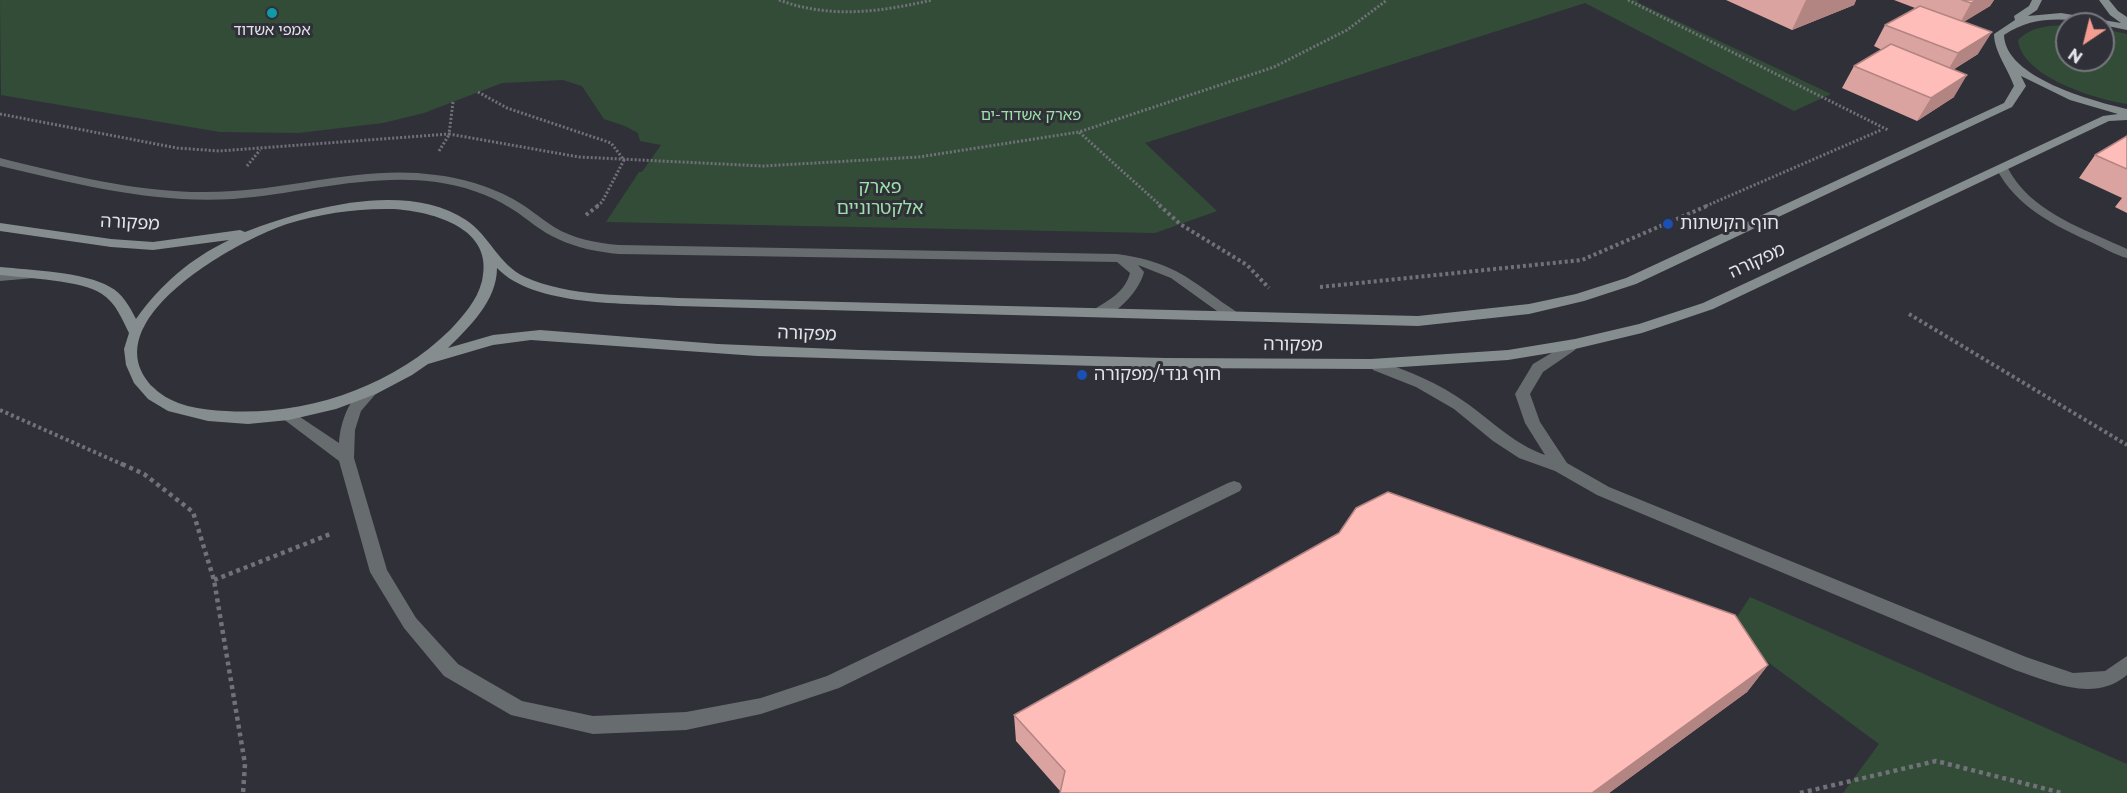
<!DOCTYPE html>
<html>
<head>
<meta charset="utf-8">
<style>
	body { margin:0 }
	#map { position:relative; width:2127px; height:793px; overflow:hidden; background:#303039; font-family:Montserrat,sans-serif }
	canvas { display:block }
	.north { position:absolute; left:2055px; top:12px; width:60px; height:60px; box-sizing:border-box; background:#303039; border:2px solid #78787f; border-radius:50%; rotate:215deg; font-size:16px; font-weight:700; line-height:24px; text-align:center; color:#e3e4e9 }
	.north::after { content:''; display:block; margin:auto; width:21px; height:27px; background:#f59c90; clip-path:polygon(50% 0,100% 100%,50% 72%,0 100%) }
</style>
</head>
<body>
<div id="map">
<canvas width="2127" height="793"></canvas>
<div class="north">N</div>
</div>
<script>
const context = document.querySelector('canvas').getContext('2d');
context.lineJoin = 'round';
function paint(path, color) { context.fillStyle = color; context.fill(path, 'evenodd'); }
function trace(path, color, width, dash) { context.strokeStyle = color; context.lineWidth = width; context.lineCap = dash ? 'butt' : 'round'; context.setLineDash(dash || []); context.stroke(path); }
function label(font, color, halo, rows, align = 'center') {
  context.font = font + ' Montserrat,"Noto Sans Hebrew",sans-serif'; context.lineWidth = 6; context.setLineDash([]); context.textBaseline = 'middle'; context.strokeStyle = halo; context.fillStyle = color; for (const [text, x, y, turn = 0] of rows) {
    context.save(); context.translate(x, y); context.rotate((+turn || 0) * Math.PI / 180); context.textAlign = isNaN(turn) ? turn : align; if (halo) context.strokeText(text, 0, 0); context.fillText(text, 0, 0); context.restore();
  }
}
paint(new Path2D(`
	M0 0H1637L1639 3 1831 94 1794 111 1585 3 1145 143 1217 211 1155 233 606 222 639 172H642L661 145 640 141 638 133 625 126 604 119 582 86 563 80 502 83 424 113 383 123 298 133 220 132 1 95Z
	M2067 25V60H2103V29L2127 34V104C2095 99 2022 77 2018 40 2032 26 2048 26 2067 25Z
	M1750 597 2127 764V793H1843L1879 744 1727 632Z`), '#334c37');
trace(new Path2D(`
	M779 0C830 19 880 12 932 0
	M1628 0 1888 130
	M478 92 507 108 611 143 624 160 602 202 597 206
	M453 102 449 134 579 157 763 166 919 157 1079 132
	M0 114 177 148 219 151 449 134
	M439 151 449 135
	M247 166 260 150
	M1161 206 1079 132 1274 67 1347 30 1387 0
	M1706 206 1881 130`), '#717279', 3, [2, 2]);
trace(new Path2D(`
	M1159 205 1180 224 1247 265 1269 288
	M586 215 599 205
	M1320 287 1582 260 1709 205
	M1909 314 2127 445
	M0 410 126 466`), '#717279', 4, [3, 3]);
trace(new Path2D(`
	M122 464 144 474 193 512 214 580 245 764 243 793
	M214 580 333 533
	M1800 793 1936 761 2062 793`), '#717279', 4.5, [4, 4]);
paint(new Path2D(`
	M0 158C76 177 154 197 233 191 300 187 368 165 436 175 462 178 489 186 513 199 528 207 540 218 554 227 574 239 596 243 619 245L1117 254C1164 261 1180 271 1218 299 1225 305 1235 309 1240 316L1233 321 1228 319 1171 278 1138 265 1144 272C1140 290 1113 322 1093 316L1091 313 1093 310C1109 300 1125 292 1130 273L1117 262 619 254C598 252 577 248 558 239 541 232 528 219 512 209 489 194 463 186 436 182 368 173 300 194 233 199 154 204 76 184 0 166Z
	M2002 164 2006 165C2010 172 2014 179 2019 185 2045 217 2091 232 2127 249V258C2115 255 2104 248 2093 243 2055 226 2016 207 1996 168Z
	M29 271 36 275 34 278 0 281V273Z
	M1570 342 1577 347 1575 350 1543 372 1530 394 1540 422 1567 463 1609 487 2026 657 2073 673 2105 671 2127 656V675C2094 703 2051 682 2015 670L1597 495 1555 471 1519 458 1493 441 1454 409 1416 387 1373 370 1371 366 1378 361C1408 370 1440 384 1465 402 1492 421 1514 444 1545 455L1525 423 1515 394 1533 364Z`), '#676c6e');
paint(new Path2D(`
	M373 384 380 389 361 411 355 430 354 458 387 570 416 618 458 664 522 701 593 716 686 712 761 698 827 676 1228 483 1234 481 1240 483 1242 487 1240 491 839 688 761 714 686 730 593 734 511 715 444 676 404 628 370 572 339 461 278 415 281 411H291L339 443C340 422 351 390 373 384Z`), '#676c6e');
paint(new Path2D(`
	M2032 0H2042L2037 10 2028 16 2061 13 2121 23 2110 15 2099 0H2109L2118 11 2127 17V30C2087 22 2042 9 2004 35 2005 78 2093 101 2127 109V120L2109 121 1713 309 1642 333 1575 349 1508 360 1371 369 1165 368 757 356 531 340 493 345 428 364 412 375 376 394 336 409 289 420 248 424 208 421 168 411 148 399 134 383 126 365 124 349 129 333C122 319 116 303 102 294 82 280 25 278 0 275V267C30 270 85 272 110 287 122 293 130 307 136 319 161 284 190 259 229 240L153 250 111 247 0 231V223L111 239 153 242 240 230 245 232C306 208 406 180 466 220 489 235 499 265 525 277 568 297 631 295 678 298L1418 316 1529 304 1576 294 1626 278 2004 103 2014 86C2008 69 1994 51 1994 34L2015 20 2014 16 2029 6ZM2021 76 2070 100 2118 114 2103 116 1703 303 1639 324 1575 339 1508 350 1371 359 1165 358 859 350 718 344 540 330 493 335 448 348C469 327 497 301 497 268 534 307 627 303 678 306L1418 326 1529 314 1584 301 1636 284 2012 107 2026 86ZM394 209C434 212 495 228 482 281 477 301 463 316 450 330 392 387 306 416 226 411 202 410 172 406 154 388 88 322 238 240 287 224 322 213 358 208 394 209Z`), '#858d8f');
paint(new Path2D(`
	M1726 0H1856L1854 5 1792 30Z
	M1894 0H1994L1990 6 1963 22 1978 54 1954 69V97L1917 121 1842 88 1854 66 1882 50 1874 46 1885 25 1915 8Z
	M2127 136V213L2115 207 2122 198 2079 178 2095 155Z
	M1768 665 1747 692 1609 793H1060V791L1016 741 1014 715Z`), '#daa39f');
paint(new Path2D(`
	M1806 0H1856L1854 5 1792 30Z
	M1977 0H1994L1990 6 1959 25 1971 3Z
	M1992 32 1978 54 1945 75 1958 53Z
	M1967 75 1954 97 1917 121 1931 98Z
	M1768 665 1747 692 1609 793H1592Z`), '#b28482');
const building = new Path2D(`
	M1962 0H1977L1971 3Z
	M1920 6 1992 32 1958 53 1885 25Z
	M1891 44 1967 75 1931 98 1854 66Z
	M2127 136V169L2095 155Z
	M1388 492 1735 615 1768 665 1592 793H1060L1065 771 1014 715 1339 533 1356 508Z`);
paint(building, '#febdb9');
trace(building, '#b28482', 1.5);
for (const [x, y, r, color] of [
	[272,13,6,"#0f9aa8"],
	[1668,224,6,"#1a4fb4"],
	[1082,375,6,"#1a4fb4"]
]) { const dot = new Path2D(); dot.arc(x, y, r, 0, 2 * Math.PI); context.fillStyle = color; context.fill(dot); trace(dot, '#303039', 2); }
label('15px', '#e3e4e9', '#303039', [
	["אמפי אשדוד",272,31]
]);
label('15px', '#9ce1a7', '#303039', [
	["פארק אשדוד-ים",1031,116]
]);
label('18px', '#9ce1a7', '#303039', [
	["פארק",880,188],
	["אלקטרוניים",880,209]
]);
label('18px', '#e3e4e9', '#303039', [
	["מפקורה",130,223,3],
	["מפקורה",1757,261,-25],
	["מפקורה",807,334,2],
	["מפקורה",1293,345,1]
]);
label('18px', '#e3e4e9', '#303039', [
	["חוף הקשתות",1680,224],
	["חוף גנדי/מפקורה",1094,375]
], 'left');
</script>
</body>
</html>
